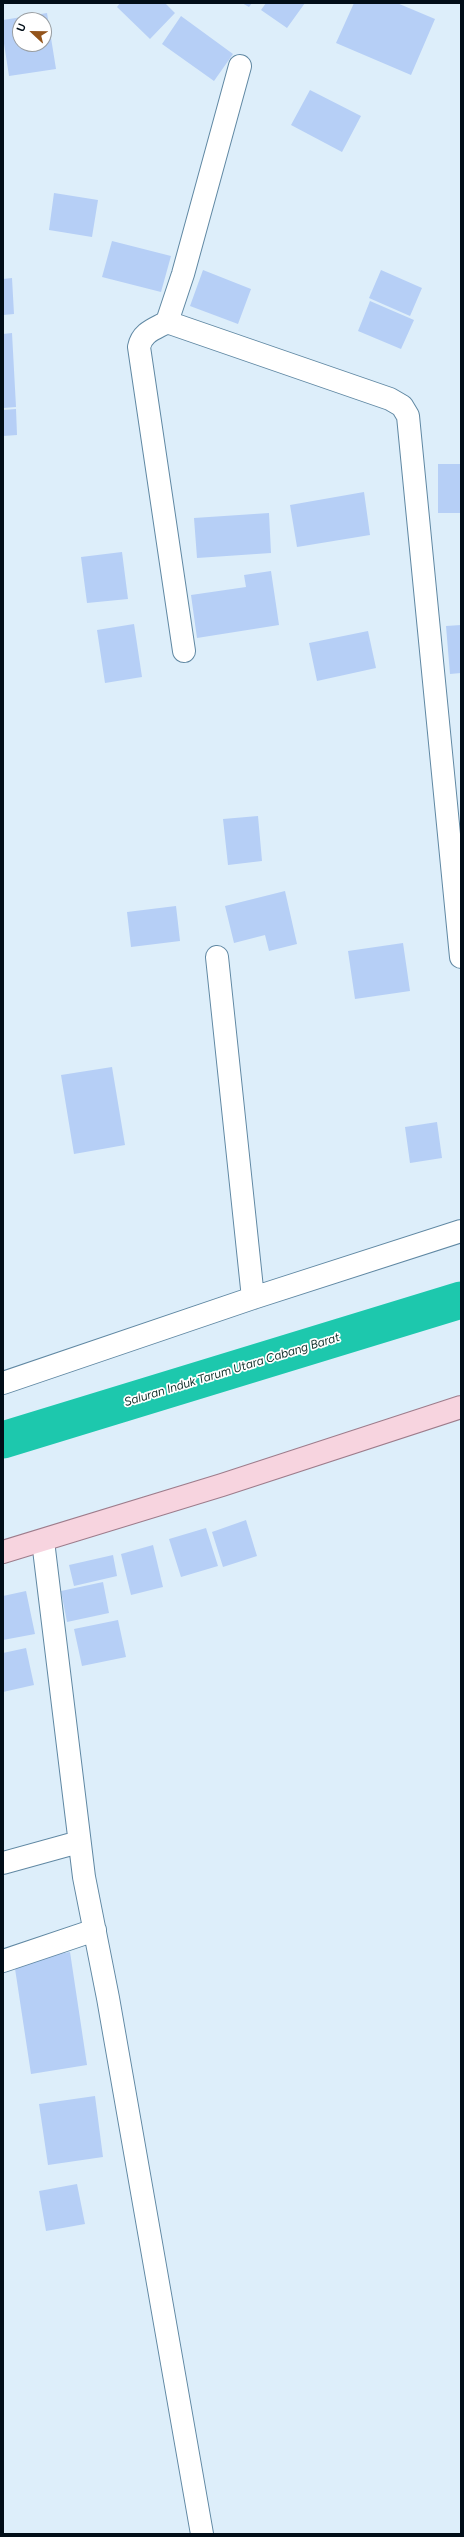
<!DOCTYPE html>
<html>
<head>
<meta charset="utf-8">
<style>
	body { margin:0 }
	#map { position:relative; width:464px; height:2537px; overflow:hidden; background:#ddeefa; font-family:Figtree,sans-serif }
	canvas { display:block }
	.frame { position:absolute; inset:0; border:4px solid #010d17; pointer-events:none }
	.north { position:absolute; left:12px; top:12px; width:40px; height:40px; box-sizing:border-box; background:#fff; border:1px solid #999ea2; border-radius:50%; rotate:292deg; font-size:11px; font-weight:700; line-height:16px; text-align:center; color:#010d17 }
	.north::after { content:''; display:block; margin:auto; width:14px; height:18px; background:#93541b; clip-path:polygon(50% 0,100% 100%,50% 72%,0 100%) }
</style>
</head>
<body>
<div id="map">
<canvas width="464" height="2537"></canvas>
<div class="frame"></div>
<div class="north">U</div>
</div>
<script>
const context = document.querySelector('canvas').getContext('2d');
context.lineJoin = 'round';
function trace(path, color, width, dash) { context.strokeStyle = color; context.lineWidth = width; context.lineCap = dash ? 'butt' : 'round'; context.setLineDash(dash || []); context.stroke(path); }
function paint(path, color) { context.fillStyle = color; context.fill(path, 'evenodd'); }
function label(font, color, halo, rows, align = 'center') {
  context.font = font + ' Figtree,sans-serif'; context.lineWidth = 3.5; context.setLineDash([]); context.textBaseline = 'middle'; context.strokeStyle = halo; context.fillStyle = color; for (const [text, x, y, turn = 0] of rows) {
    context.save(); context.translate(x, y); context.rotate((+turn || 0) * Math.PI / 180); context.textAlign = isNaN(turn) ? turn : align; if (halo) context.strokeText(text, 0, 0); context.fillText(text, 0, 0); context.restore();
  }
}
trace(new Path2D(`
	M3 1440 461 1300`), '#1dc8ad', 37);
paint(new Path2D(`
	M120 3H165L175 13 150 39 117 7Z
	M242 3H252L249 7Z
	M266 3H305L287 28 261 10Z
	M354 3H397L435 19 411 75 336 43Z
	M47 13 56 69 9 76 3 37V20ZM20 20H44V44H20Z
	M181 16 233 54 214 81 162 44Z
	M310 90 361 116 342 152 291 125Z
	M54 193 98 200 92 237 49 230Z
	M112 241 171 256 161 292 102 277Z
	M203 270 251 289 238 324 190 306Z
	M381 270 422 288 410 316 369 298Z
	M12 278 14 314 3 315V279Z
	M370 301 414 320 401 349 358 331Z
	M12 333 16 407 3 408V334Z
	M16 409 17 435 3 436V410Z
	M438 464H461V513H438Z
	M364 492 370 535 297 547 290 505Z
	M269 513 271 553 197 558 194 518Z
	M122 552 128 599 87 603 81 557Z
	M271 571 279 625 197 638 191 595 246 587 244 575Z
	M134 624 142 677 105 683 97 630Z
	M461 625V673L450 674 446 626Z
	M368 631 376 668 317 681 309 643Z
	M258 816 262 861 228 865 223 819Z
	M285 891 297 944 269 951 265 935 234 943 225 906Z
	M176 906 180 941 131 947 127 912Z
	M403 943 410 991 355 999 348 951Z
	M112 1067 125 1145 74 1154 61 1075Z
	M437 1122 442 1158 410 1163 405 1127Z
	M246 1520 257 1556 223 1567 212 1532Z
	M206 1528 218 1566 181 1577 169 1539Z
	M153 1545 163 1587 131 1595 121 1554Z
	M113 1555 117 1576 74 1586 69 1565Z
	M103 1582 109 1613 67 1622 61 1591Z
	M26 1591 35 1634 3 1640V1596Z
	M118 1620 126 1657 82 1666 74 1629Z
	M26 1648 34 1685 3 1692V1653Z
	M70 1952 87 2065 31 2074 14 1962Z
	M95 2096 103 2157 48 2165 39 2104Z
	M77 2184 85 2224 46 2231 39 2191Z`), '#b6cff6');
const minor = new Path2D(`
	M167 322 390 399 402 406 408 416 461 957
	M184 651 139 347C142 332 155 329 167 322L183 274 240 66
	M217 957 253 1298
	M3 1383 253 1298 461 1231
	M43 1541 84 1877 108 1998 202 2534
	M3 1863 79 1842
	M3 1961 95 1930`);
const major = new Path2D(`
	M3 1552 222 1485 461 1407`);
trace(minor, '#6088a3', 24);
trace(major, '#9d7c8b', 24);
trace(minor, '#fff', 22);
trace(major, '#f7d4df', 22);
label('italic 12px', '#12312b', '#fff', [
	["Saluran Induk Tarum Utara Cabang Barat",232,1370,-17]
]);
</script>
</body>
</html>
